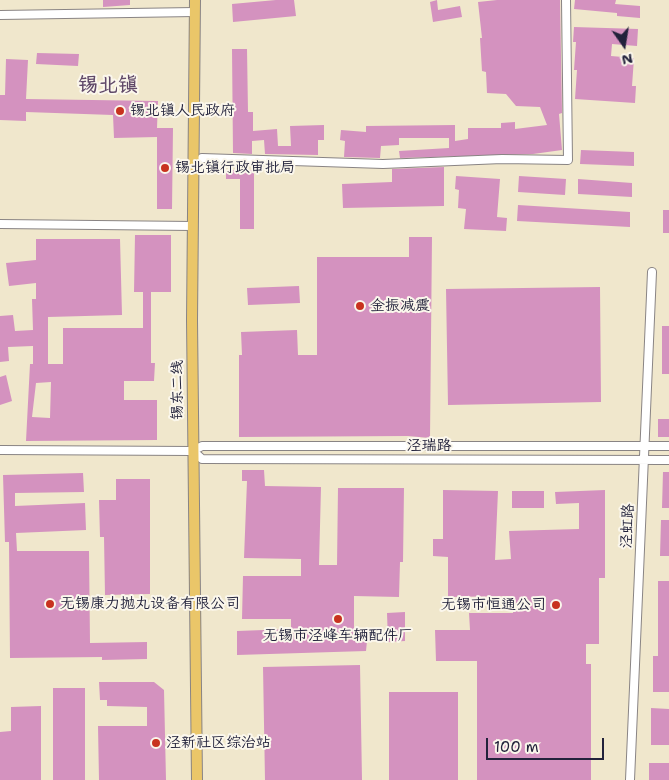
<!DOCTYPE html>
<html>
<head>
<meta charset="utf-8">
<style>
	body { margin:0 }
	#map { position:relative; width:669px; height:780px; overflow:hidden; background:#f0e7cc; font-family:"Shantell Sans",sans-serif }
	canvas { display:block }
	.north { position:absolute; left:599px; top:20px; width:50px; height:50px; -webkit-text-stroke:4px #fbf7ec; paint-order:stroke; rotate:167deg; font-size:14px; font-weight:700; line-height:20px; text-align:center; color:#22223b }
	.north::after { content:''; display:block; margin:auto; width:18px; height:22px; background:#22223b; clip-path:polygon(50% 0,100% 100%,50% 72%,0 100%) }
	.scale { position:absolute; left:486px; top:738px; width:118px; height:22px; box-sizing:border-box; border:2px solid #22223b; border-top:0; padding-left:6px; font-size:15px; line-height:18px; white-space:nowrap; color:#22223b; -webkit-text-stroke:4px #fbf7ec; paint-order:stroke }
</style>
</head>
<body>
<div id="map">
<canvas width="669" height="780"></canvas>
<div class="north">N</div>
<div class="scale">100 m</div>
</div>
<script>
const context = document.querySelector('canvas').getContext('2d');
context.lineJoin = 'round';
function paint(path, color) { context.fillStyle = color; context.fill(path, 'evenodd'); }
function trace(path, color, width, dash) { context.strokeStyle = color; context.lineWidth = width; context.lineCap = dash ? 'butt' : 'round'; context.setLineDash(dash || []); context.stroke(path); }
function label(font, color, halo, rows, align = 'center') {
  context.font = font + ' "Shantell Sans","LXGW WenKai TC",sans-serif'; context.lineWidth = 4; context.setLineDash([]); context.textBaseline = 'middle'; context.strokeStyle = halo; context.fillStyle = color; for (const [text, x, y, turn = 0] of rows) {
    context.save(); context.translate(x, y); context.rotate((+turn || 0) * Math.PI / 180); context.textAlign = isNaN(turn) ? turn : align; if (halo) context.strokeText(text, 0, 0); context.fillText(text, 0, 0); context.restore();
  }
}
paint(new Path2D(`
	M103 0H130V5L103 7Z
	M276 0H294L296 16 233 22 232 4Z
	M437 0 438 10 460 6 462 17 433 22 430 2Z
	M497 0H560L562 113 559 114 562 150 533 154 400 158 399 151 449 148V138H399V145L381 146 380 158 344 157 345 141 340 140 341 130 366 132V126L455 125V141L468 139V128H501V123L515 122V129L547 125 540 107 516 106 506 94 487 93 486 72 482 71 480 38H482L478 2Z
	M575 0H616L615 4 640 6V18L617 16V13L574 9Z
	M574 27 638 29 637 46 612 44 611 56 634 58 632 86H636L635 103 575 99 577 70H574L576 42H573Z
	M232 49H247L248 112H253V131L277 129 278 146H291L290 126 324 125V140H318V155L265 154 264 140 252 141V154L233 153Z
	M37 53 79 54 78 66 36 64Z
	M6 59 28 60 26 99 158 101 157 128H173L172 209H157V137L114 138 113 115 26 112V121L0 120V95H5Z
	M581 150 634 152V166L580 164Z
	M444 167V206L343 208 342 184 392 182V169Z
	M226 170H254V229H240V179H226Z
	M456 176 500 179 497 217 507 218 506 231 464 229 466 209 458 208 459 190 455 189Z
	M519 176 566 179 565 195 518 192Z
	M578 179 632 183V197L578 194Z
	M518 205 630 212V227L517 221Z
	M663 210H669V233H663Z
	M135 235H171V292H151V363H155L154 381H124V400H157V440L26 441 30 364H33V346L8 347 9 361 0 362V316L13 315 15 331 33 330 32 299H36V283L9 286 6 263 36 260V239H120L122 315 48 317V364H63V328H143V292H134ZM51 382 50 418 32 417 36 383Z
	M409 237H432L430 438 408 436 239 437V355H242L241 332 297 330 298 355H317V257H409Z
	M299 286 300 303 248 305 247 288Z
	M600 287 601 402 448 405 446 289Z
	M662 326H669V374H662Z
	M6 375 12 401 0 405V377Z
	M658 419H669V437H658Z
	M242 470H264L265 486 321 487 319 565H337L338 488H404L403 562H400L399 597 354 596V641H367L366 651 237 655V631L291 629V619H242L243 576H301V559L244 558 247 481H242Z
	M663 472H669V508H662Z
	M83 473 84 492 15 493V506L85 503 86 530 16 533 17 551H89L90 643 147 642V659L102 660V657L10 658 9 542H5L3 475Z
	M116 479H150V594L105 595 104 537H100L99 500H116Z
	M443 490 498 491 495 560 511 559 509 531 579 529V503L556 504 555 492 605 490V578H599V644H586V664H591V780H477V661H436L435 630H470L469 613H513V596L448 597V557L433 556V539H443Z
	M512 491H544V508H512Z
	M661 520H669V556H660Z
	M658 581H669V692H653V656H658Z
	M405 612V641L388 642 387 613Z
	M360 665 362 780H265L263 667Z
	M99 682H154L164 690 166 780H99L98 726H147V707L107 706V700H100Z
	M53 688H85V780H53Z
	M389 692H458V780H389Z
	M41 706V780H0V732L11 731V707Z
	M651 708 669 709V745H651Z
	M649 763H669V780H649Z`), '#d492bf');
const minor = new Path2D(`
	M0 15 195 12
	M202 158 383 164 502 159 568 160 566 0
	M0 224 193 226
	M0 450 193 451 202 446H669
	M193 451 202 459 669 460
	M630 780 652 272`);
const major = new Path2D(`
	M195 0 192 320 197 780`);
trace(minor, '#898484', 10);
trace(major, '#898484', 12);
trace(minor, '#fff', 8);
trace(major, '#eac669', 10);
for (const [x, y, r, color] of [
	[120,111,5,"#c8321e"],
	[165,168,5,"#c8321e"],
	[360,306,5,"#c8321e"],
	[50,604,5,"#c8321e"],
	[556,605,5,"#c8321e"],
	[338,619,5,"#c8321e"],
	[156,743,5,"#c8321e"]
]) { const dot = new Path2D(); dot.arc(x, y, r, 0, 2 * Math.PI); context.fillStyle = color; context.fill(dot); trace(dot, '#fbf7ec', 2); }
label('15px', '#22223b', '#fbf7ec', [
	["锡北镇人民政府",130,111],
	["锡北镇行政审批局",175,168],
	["金振减震",370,306],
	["无锡康力抛丸设备有限公司",60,604],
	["无锡市恒通公司",546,605,"right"],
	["无锡市泾峰车辆配件厂",338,636,"center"],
	["泾新社区综治站",166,743]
], 'left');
label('15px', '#22223b', '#fbf7ec', [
	["锡东二线",178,390,-90],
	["泾瑞路",429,446],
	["泾虹路",628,526,-87]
]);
label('bold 20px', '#604969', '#fbf7ec', [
	["锡北镇",108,86]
]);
</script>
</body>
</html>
